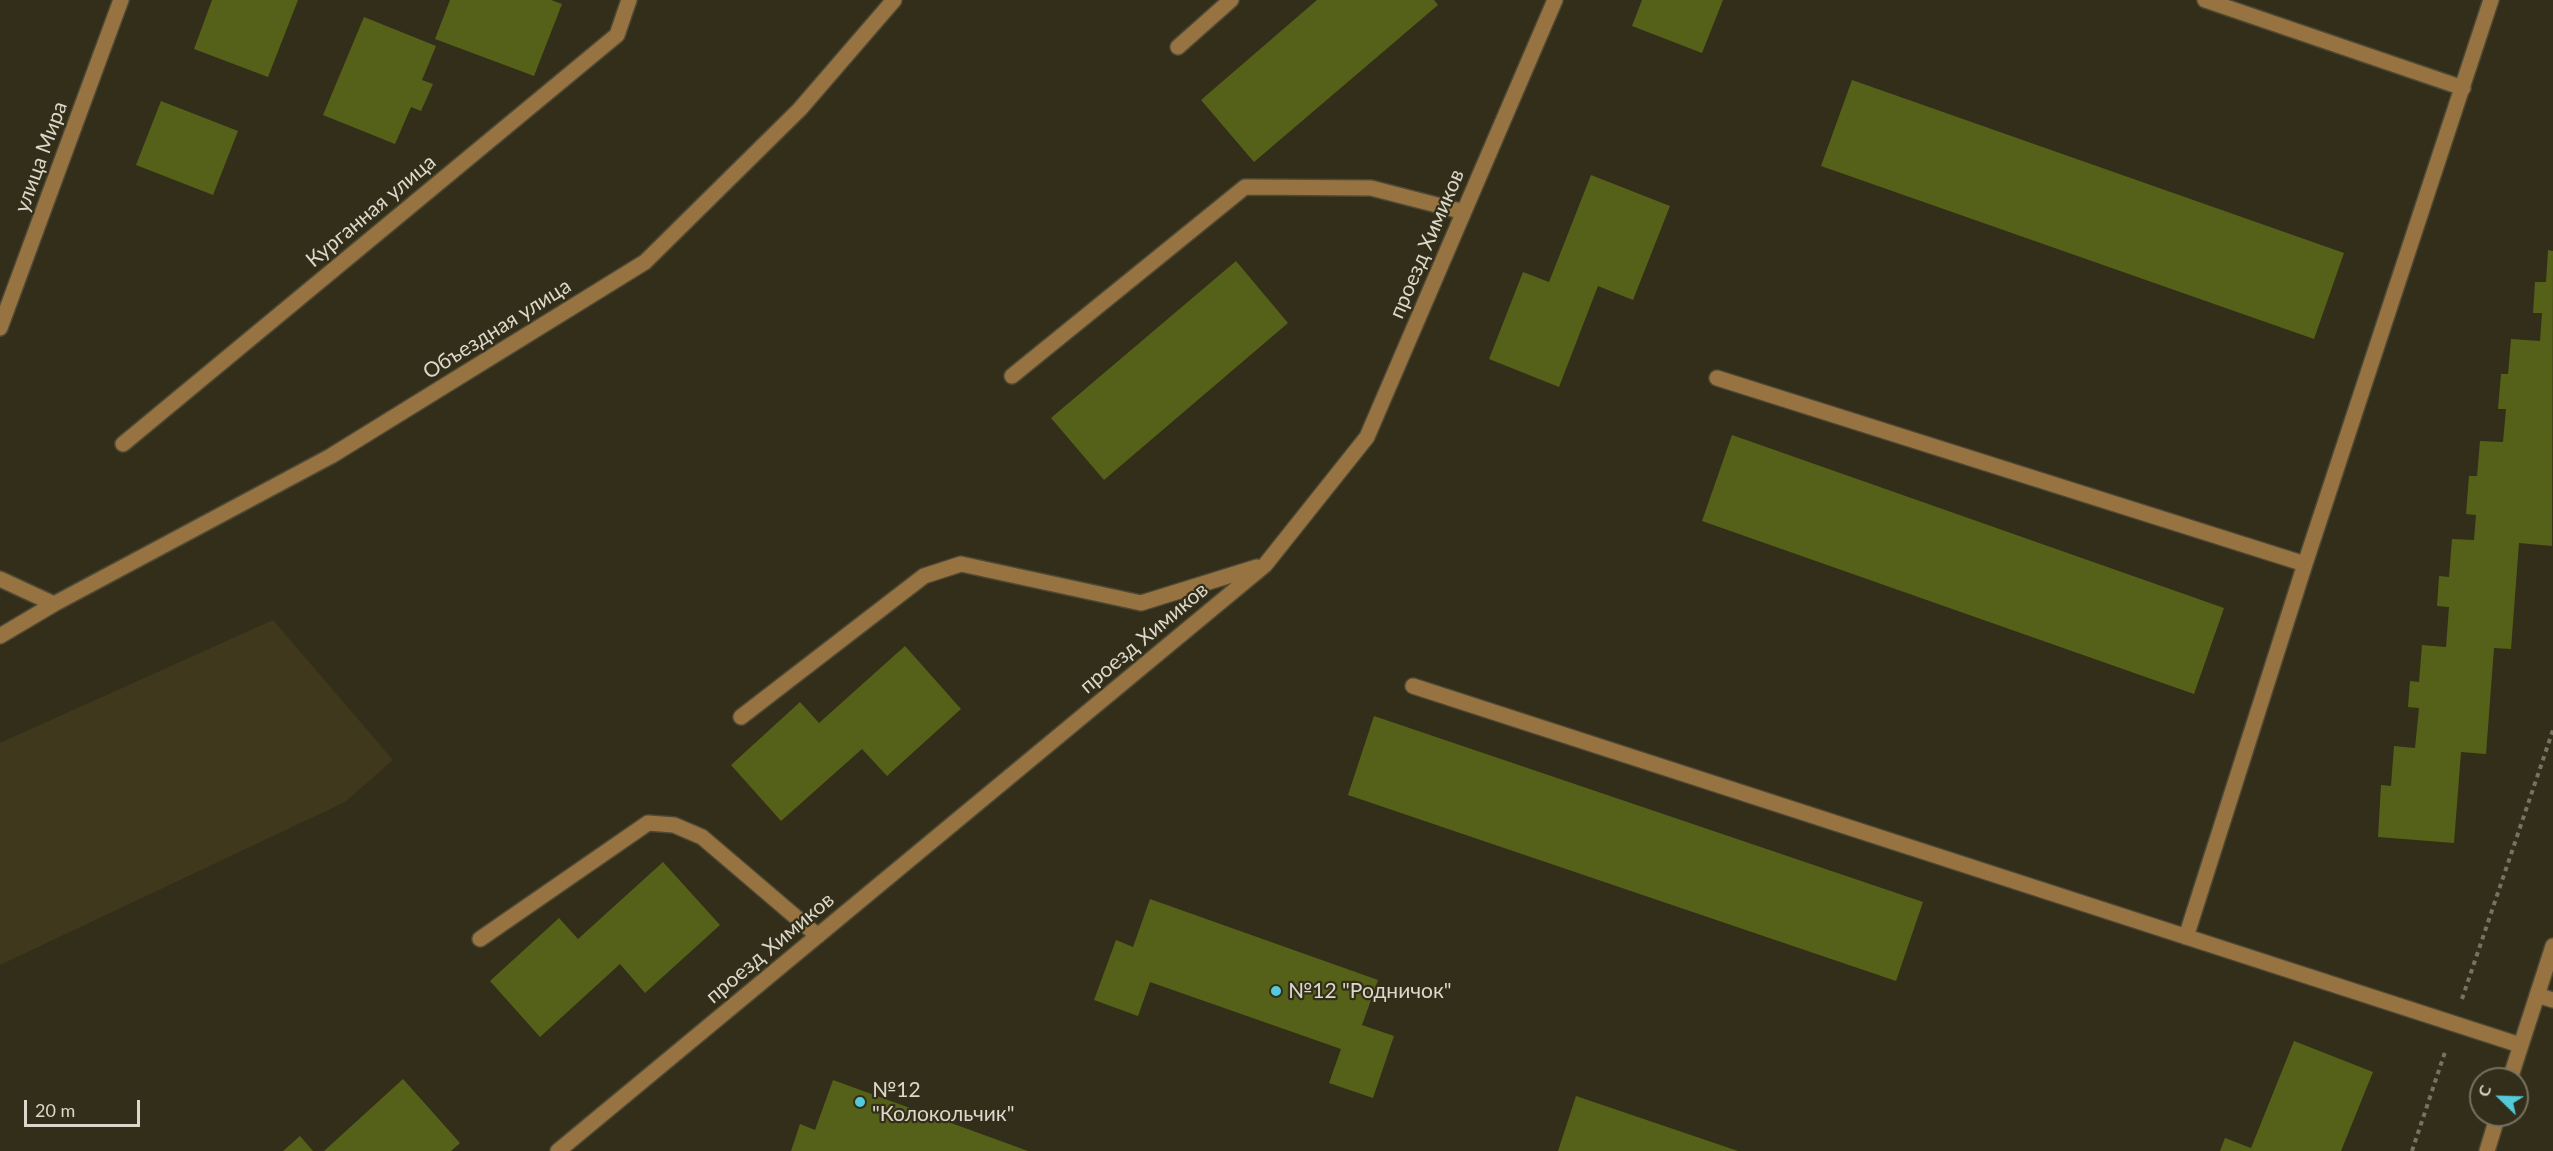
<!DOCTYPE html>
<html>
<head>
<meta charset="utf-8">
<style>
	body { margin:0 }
	#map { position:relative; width:2553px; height:1151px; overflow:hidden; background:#332e19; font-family:Lato,sans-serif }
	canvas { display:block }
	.north { position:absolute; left:2469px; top:1067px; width:60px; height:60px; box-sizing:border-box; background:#332e19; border:2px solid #767260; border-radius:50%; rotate:293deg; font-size:16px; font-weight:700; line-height:24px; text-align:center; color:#dbd8cb }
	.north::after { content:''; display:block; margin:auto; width:21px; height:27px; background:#53cbda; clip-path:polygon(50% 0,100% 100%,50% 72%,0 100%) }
	.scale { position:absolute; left:24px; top:1100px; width:116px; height:27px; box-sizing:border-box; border:3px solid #dbd8cb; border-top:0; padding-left:8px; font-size:18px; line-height:21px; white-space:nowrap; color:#dbd8cb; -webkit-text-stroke:4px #332e19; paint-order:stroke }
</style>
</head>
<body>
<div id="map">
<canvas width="2553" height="1151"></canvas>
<div class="north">С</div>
<div class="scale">20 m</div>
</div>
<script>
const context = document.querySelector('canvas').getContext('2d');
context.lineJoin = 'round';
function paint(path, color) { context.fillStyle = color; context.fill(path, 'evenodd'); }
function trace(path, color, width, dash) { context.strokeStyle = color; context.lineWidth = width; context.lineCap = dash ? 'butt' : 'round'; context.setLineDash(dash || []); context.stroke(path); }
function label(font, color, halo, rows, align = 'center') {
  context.font = font + ' Lato,sans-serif'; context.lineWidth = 4.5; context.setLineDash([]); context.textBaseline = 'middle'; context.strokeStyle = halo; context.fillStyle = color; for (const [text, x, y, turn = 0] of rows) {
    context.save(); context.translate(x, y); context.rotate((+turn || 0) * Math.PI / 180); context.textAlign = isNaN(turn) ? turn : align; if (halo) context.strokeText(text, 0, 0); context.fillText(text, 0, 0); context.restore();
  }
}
paint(new Path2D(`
	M273 620 393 760 345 802 0 965V743Z`), '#3f381c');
paint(new Path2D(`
	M212 0H298L268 77 194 49Z
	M450 0H551L562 4 534 76 435 39Z
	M1317 0H1434L1438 5 1254 162 1201 100Z
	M1642 0H1723L1702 53 1632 26Z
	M364 17 436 46 422 80 433 84 421 111 411 107 395 144 323 115Z
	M1852 80 2344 253 2314 339 1821 166Z
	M161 101 238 131 213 195 136 165Z
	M1591 175 1670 206 1633 300 1598 286 1559 387 1489 359 1523 272 1549 282Z
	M2548 250 2553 251 2552 546 2519 543 2511 649 2494 648 2486 754 2461 752 2454 843 2378 837 2381 785 2391 786 2394 746 2415 748 2419 708 2408 707 2410 681 2419 682 2422 645 2446 647 2449 607 2437 606 2439 576 2449 577 2452 539 2474 540 2476 515 2466 514 2469 476H2477L2480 441 2503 442 2506 409H2498L2501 374H2508L2511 339 2540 341 2542 313H2533L2535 282H2546Z
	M1236 261 1288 323 1104 480 1051 418Z
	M1732 435 2224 608 2194 694 1702 521Z
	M905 646 961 709 887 776 862 749 781 821 731 765 800 702 819 723Z
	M1374 716 1923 902 1896 981 1348 795Z
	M663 862 720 925 645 993 620 964 540 1037 490 981 559 918 578 939Z
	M1150 899 1378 980 1362 1025 1394 1036 1373 1098 1329 1083 1341 1049 1150 982 1138 1016 1094 1000 1116 940 1133 947Z
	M2294 1041 2373 1072 2341 1151H2220L2225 1138 2251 1148Z
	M403 1079 460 1143 451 1151H324Z
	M833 1080 1028 1151H791L800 1124 815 1130Z
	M1576 1096 1738 1151H1558Z
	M300 1136 313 1151H283Z`), '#556119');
const minor = new Path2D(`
	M2205 0 2463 88
	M1178 47 1231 0
	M0 328 121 0
	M1012 376 1245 187 1371 188 1464 212
	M1717 378 2305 564
	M123 444 617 35 629 0
	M0 579 54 604 0 636
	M54 604 331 456 645 262 800 109 894 0
	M1413 686 2520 1045
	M741 717 924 576 961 564 1141 603 1257 567
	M2186 937 2305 564 2491 0
	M480 939 648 823 674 825 702 837 818 936
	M2537 995 2553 1000
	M2510 1079 2553 946
	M558 1151 1265 565 1367 437 1555 0
	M2487 1151 2498 1115`);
trace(minor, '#4e4935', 18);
trace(new Path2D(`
	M2462 999 2553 730
	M2412 1151 2446 1049`), '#777261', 4, [4.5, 4.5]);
trace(minor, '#977342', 15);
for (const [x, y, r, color] of [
	[1276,991,6,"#53cbda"],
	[860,1102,6,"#53cbda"]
]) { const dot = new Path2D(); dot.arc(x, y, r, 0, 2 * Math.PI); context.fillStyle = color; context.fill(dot); trace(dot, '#332e19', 2); }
label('21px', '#dbd8cb', '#332e19', [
	["улица Мира",41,157,-70],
	["Курганная улица",371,211,-40],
	["проезд Химиков",1427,244,-67],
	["Объездная улица",497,329,-32],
	["проезд Химиков",1144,638,-40],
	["проезд Химиков",770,948,-40]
]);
label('21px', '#dbd8cb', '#332e19', [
	["№12 \"Родничок\"",1288,991],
	["№12",872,1090],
	["\"Колокольчик\"",872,1114]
], 'left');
</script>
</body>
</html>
